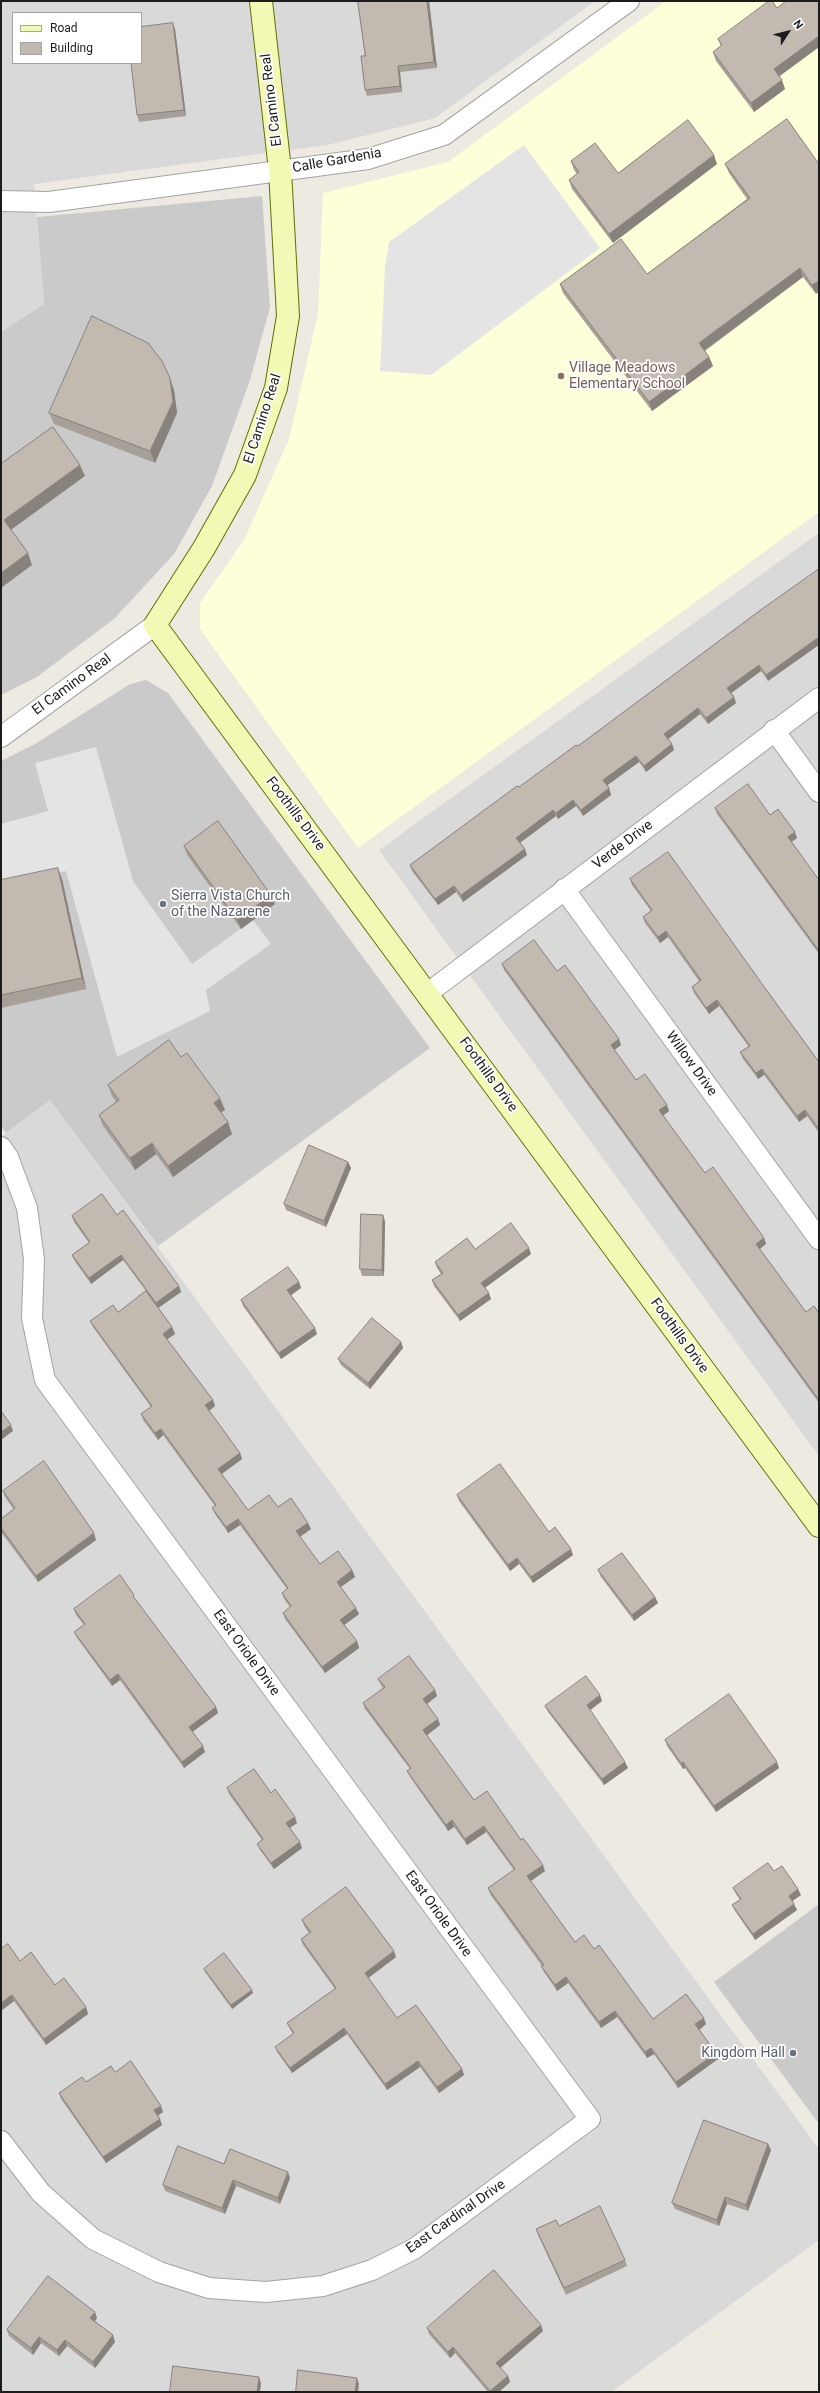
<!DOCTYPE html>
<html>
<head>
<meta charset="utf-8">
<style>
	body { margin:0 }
	#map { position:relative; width:820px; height:2393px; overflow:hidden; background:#edeae1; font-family:Roboto,sans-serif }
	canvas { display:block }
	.frame { position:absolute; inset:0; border:2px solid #1c1c1c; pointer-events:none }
	.legend { position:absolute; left:12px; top:12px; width:130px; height:52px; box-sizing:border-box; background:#fff; border:1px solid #a4a4a4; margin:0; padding:5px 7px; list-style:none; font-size:12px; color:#1c1c1c }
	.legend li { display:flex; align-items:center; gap:8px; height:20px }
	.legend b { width:20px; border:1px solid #a4a4a4 }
	.north { position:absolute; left:768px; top:12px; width:40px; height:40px; -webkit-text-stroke:3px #fff; paint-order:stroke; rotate:54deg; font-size:11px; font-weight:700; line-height:16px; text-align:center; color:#1c1c1c }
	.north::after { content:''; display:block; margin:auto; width:14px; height:18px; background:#1c1c1c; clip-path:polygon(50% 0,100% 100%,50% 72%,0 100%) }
</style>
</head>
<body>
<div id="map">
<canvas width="820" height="2393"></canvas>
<div class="frame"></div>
<ul class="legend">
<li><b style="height:5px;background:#f2f9b4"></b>Road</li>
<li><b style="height:11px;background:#c2bab1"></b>Building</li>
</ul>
<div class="north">N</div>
</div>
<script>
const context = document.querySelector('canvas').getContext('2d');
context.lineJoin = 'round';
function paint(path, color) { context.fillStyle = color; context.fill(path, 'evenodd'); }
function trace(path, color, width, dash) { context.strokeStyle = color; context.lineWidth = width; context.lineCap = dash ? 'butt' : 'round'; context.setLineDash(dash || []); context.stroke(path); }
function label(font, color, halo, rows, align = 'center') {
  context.font = font + ' Roboto,sans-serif'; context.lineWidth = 3.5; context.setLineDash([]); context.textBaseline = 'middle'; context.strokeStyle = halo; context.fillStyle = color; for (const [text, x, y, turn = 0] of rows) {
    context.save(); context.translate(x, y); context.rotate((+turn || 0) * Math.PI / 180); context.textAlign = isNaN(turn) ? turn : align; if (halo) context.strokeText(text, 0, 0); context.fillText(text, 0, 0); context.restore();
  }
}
paint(new Path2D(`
	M1 1H595L435 118 327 145 34 184 44 304 1 332ZM13 13H141V63H13Z
	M819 533V1456L379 850Z
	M50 1100 819 2149V2240L611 2392H1V1137Z`), '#dad9d9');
paint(new Path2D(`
	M666 1H819V512L358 848 200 629V603L244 540 289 439 318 314 323 193 448 162Z`), '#fdffd9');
paint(new Path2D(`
	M262 196 270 307 250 380 212 486 174 554 115 618 37 677 1 695V332L44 304 37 217Z
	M146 680 168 693 430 1048 158 1246 50 1100 6 1133 1 1126V761L35 744 130 684Z
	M819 1904V2124L714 1982Z`), '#cacaca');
paint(new Path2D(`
	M524 145 600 248 431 375 380 371 385 267 389 242Z
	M96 747 133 881 192 964 253 920 271 944 206 990 210 1011 117 1057 66 871 1 887V824L48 811 35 763Z`), '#e4e4e4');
const street = new Path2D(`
	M1 201 49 202 368 159 444 135 629 1
	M774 730 819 792
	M1 737 155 625
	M564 889 819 1239
	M428 993 819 698
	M1 1147 8 1157 27 1208 34 1259 32 1318 45 1380 590 2119 414 2249 372 2270 323 2286 266 2292 209 2288 159 2272 93 2239 41 2193 1 2141`);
const secondary = new Path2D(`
	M261 1 280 170 288 316 276 388 245 475 204 548 155 625 819 1526`);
trace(street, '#a3a3a3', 22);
trace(secondary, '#607005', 24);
trace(street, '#fff', 20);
trace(secondary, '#f2f9b4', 22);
paint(new Path2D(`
	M358 1H429L437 68 400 72 402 92 367 96 365 90V56Z
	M777 8 819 47 779 76 785 89 754 112 716 61 713 52 721 46 718 39Z
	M175 29 186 116 139 122 137 115Z
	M787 119 816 294 803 277 705 351 709 357 713 366 652 411 563 293 560 284 647 274 747 199 729 173 725 164Z
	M571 161 618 173 717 164 613 243 572 189 569 180 577 174 574 170Z
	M174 390 177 413 155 463 54 424 49 413Z
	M762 609 768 681 761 671 731 693 734 697 736 703 708 724 700 714 668 739 672 744 674 750 646 772 639 762 607 785 609 788 611 795 583 816 576 806 558 819 556 816 520 843 527 855 463 902 456 892 438 905 412 871 410 865 578 746Z
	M715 808 770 815 797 838 791 842 819 880V954L717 814Z
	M184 846 275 904 241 929 187 855Z
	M62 879 86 989 1 1008V880Z
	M630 879 765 988 819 1062V1133L807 1116 799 1122 764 1075 758 1079 743 1059 740 1052 749 1047 719 1006 709 1014 694 993 692 987 699 981 668 937 660 943 645 923 643 917 651 911 632 885Z
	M502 964 557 971 619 1039 621 1045 614 1050 636 1080 669 1111 663 1116 705 1173 764 1238 766 1244 760 1249 806 1312 819 1313V1403L504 970Z
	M181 1057 225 1110 221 1112 232 1134 173 1177 156 1154 135 1170 103 1126 99 1115 116 1102 112 1096 108 1085Z
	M348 1162 351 1168 326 1227 286 1210 284 1204Z
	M117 1215 179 1286 181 1292 158 1308 172 1327 175 1334 167 1339 213 1400 215 1406 209 1411 240 1453 242 1459 222 1474 248 1510 278 1507 311 1529 300 1537 320 1564 352 1570 355 1577 341 1587 359 1614 344 1625 357 1641 359 1648 325 1673 285 1619 283 1613 290 1607 284 1599 282 1593 287 1589 240 1525 228 1533 215 1514 212 1508 215 1506 163 1435 158 1440 143 1420 141 1414 151 1407 93 1327 90 1321 118 1312 146 1291 123 1260 91 1284 74 1260 72 1255 89 1243 74 1222 72 1216Z
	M385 1221 384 1276H362L360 1269Z
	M475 1249 531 1254 485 1288 491 1299 460 1321 434 1286 432 1280 441 1274 437 1268 435 1262Z
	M299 1282 301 1288 291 1295 317 1334 281 1359 243 1306 241 1300Z
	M401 1342 403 1348 370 1389 341 1365 338 1359Z
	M3 1491 96 1540 38 1582 1 1532V1519L14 1510 5 1497Z
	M457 1495 549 1532 573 1555 533 1583 519 1564 510 1571 459 1501Z
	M598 1570 655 1597 658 1603 634 1621 601 1577Z
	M136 1601 216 1707 218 1713 192 1732 205 1752 184 1768 120 1680 112 1686 77 1638 74 1632 84 1625 76 1615 74 1609Z
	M378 1679 435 1690 437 1696 427 1704 438 1719 440 1725 427 1735 474 1800 521 1840 545 1871 531 1881 575 1942 594 1949 653 2019 706 2024 699 2030 716 2053 718 2059 678 2088 654 2054 647 2058 617 2017 601 2028 568 1983 557 1991 544 1972 541 1966H542L490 1894 488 1888 514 1870 486 1832 467 1845 454 1827 448 1831 410 1777 407 1771 410 1769 365 1709 363 1703 383 1688 381 1685Z
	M602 1701 590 1710 628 1768 604 1785 548 1712 545 1706Z
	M665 1740 779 1768 716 1812 685 1768 683 1769 667 1746Z
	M227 1788 271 1793 297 1823 290 1828 302 1848 274 1869 260 1850 257 1844 262 1840 229 1794Z
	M774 1871 801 1895 792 1901 794 1904 797 1910 755 1940 735 1911 732 1905 740 1900 736 1894 733 1888Z
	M302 1920 396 1957 368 1978 397 2018 462 2069 464 2075 439 2093 420 2067 387 2090 347 2034 292 2073 277 2052 275 2047 293 2034 290 2029 287 2023 335 1989 303 1945 301 1939 309 1933 304 1926Z
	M1 1949 55 1985 86 2007 88 2014 46 2045 14 2001 1 2010Z
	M204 1969 253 1993 232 2009 205 1972Z
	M115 2072 163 2112 158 2116 162 2125 106 2163 61 2099 59 2093Z
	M771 2150 748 2211 727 2204 719 2226 675 2209 672 2203Z
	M224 2164 290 2178 280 2204 236 2186 225 2214 165 2191 163 2185Z
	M559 2226 625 2260 627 2266 566 2295 538 2235 536 2229Z
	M97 2318 95 2321 115 2342 95 2368 67 2346 59 2356 41 2343 33 2355 9 2336 7 2330Z
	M427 2328 543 2331 500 2368 508 2376 510 2382 499 2392H488L455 2353 450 2358 429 2334Z`), '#a7a098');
paint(new Path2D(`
	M427 1H429L437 68 434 62Z
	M173 23 175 29 186 116 184 110Z
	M819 36V47L777 78 774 69Z
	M398 66 400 72 402 92 400 86Z
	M782 80 785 89 754 112 751 103Z
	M714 155 717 164 613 243 609 234Z
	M800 268 803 277 702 352 699 343Z
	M819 281V292L816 294 812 285Z
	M709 357 713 366 652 411 649 402Z
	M170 378 174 390 177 413 155 463 150 451Z
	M80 465 85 476 8 532 4 520Z
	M28 553 32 565 1 588V573Z
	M819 637V645L768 681 766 675Z
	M759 665 761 671 730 694 727 688Z
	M734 697 736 703 708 724 706 718Z
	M698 708 700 714 667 740 664 734Z
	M672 744 674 750 646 772 644 766Z
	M636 756 639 762 605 787 603 780Z
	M609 788 611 795 583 816 581 810Z
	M573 800 576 806 558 819 556 813Z
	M553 810 556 816 518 844 516 838Z
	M795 832 797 838 790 843 788 837Z
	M525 849 527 855 463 902 461 895Z
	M58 868 62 879 86 989 82 978Z
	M454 886 456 892 438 905 435 899Z
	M271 895 275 904 241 929 237 920Z
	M666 931 668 937 660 943 658 937Z
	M717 1000 719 1006 709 1014 706 1008Z
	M619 1039 621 1045 613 1051 611 1045Z
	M762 1069 764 1075 758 1079 756 1073Z
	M220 1098 225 1110 218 1114 214 1103Z
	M667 1105 669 1111 661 1117 659 1110Z
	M805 1110 807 1116 799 1122 797 1116Z
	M228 1122 232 1134 173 1177 168 1166Z
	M152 1143 156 1154 135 1170 130 1158Z
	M348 1162 351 1168 326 1227 324 1221Z
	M383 1215 385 1221 384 1276 382 1270Z
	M764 1238 766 1244 758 1250 756 1244Z
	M529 1248 531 1254 483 1289 481 1283Z
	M121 1255 123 1260 91 1284 89 1278Z
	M299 1282 301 1288 290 1296 287 1290Z
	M179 1286 181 1292 158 1308 156 1303Z
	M489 1293 491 1299 460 1321 458 1315Z
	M172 1327 175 1334 166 1340 163 1334Z
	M315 1328 317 1334 281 1359 279 1353Z
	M401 1342 403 1348 370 1389 368 1383Z
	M213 1400 215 1406 207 1412 205 1405Z
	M11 1425 13 1431 1 1440V1432Z
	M161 1429 163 1435 158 1440 155 1433Z
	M240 1453 242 1459 220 1475 218 1469Z
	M238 1519 240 1525 228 1533 226 1527Z
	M308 1523 311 1529 298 1538 296 1531Z
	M94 1533 96 1540 38 1582 36 1576Z
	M571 1549 573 1555 533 1583 531 1577Z
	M517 1558 519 1564 510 1571 508 1565Z
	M352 1570 355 1577 339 1588 337 1582Z
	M655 1597 658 1603 634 1621 632 1615Z
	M356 1608 359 1614 343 1626 340 1620Z
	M357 1641 359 1648 325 1673 322 1667Z
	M118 1674 120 1680 112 1686 110 1680Z
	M435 1690 437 1696 425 1705 423 1699Z
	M600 1695 602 1701 589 1711 587 1705Z
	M216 1707 218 1713 191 1733 189 1727Z
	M438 1719 440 1725 426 1736 423 1730Z
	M203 1746 205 1752 184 1768 182 1762Z
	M625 1762 628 1768 604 1785 602 1779Z
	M683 1762 685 1768 683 1769 681 1763Z
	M777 1762 779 1768 716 1812 714 1806Z
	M295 1817 297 1823 288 1829 286 1823Z
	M452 1820 454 1827 448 1831 446 1825Z
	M484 1826 486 1832 467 1845 465 1839Z
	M300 1842 302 1848 274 1869 271 1863Z
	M543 1865 545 1871 529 1882 527 1876Z
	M798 1889 801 1895 791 1902 789 1896Z
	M794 1904 797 1910 755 1940 753 1934Z
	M394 1951 396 1957 367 1979 365 1973Z
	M566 1977 568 1983 557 1991 555 1985Z
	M252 1990 253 1993 232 2009 231 2005Z
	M12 1995 14 2001 1 2011V2003Z
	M86 2007 88 2014 46 2045 44 2039Z
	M615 2011 617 2017 601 2028 599 2022Z
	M704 2018 706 2024 698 2031 695 2024Z
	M344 2028 347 2034 292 2073 290 2068Z
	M651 2048 654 2054 647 2058 645 2052Z
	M716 2053 718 2059 678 2088 676 2082Z
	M418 2061 420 2067 387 2090 385 2084Z
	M462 2069 464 2075 439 2093 437 2087Z
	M161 2106 163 2112 157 2116 154 2110Z
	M160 2119 162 2125 106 2163 103 2157Z
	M768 2144 771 2150 748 2211 746 2205Z
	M288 2172 290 2178 280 2204 278 2198Z
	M233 2180 236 2186 225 2214 222 2208Z
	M725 2197 727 2204 719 2226 717 2220Z
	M95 2312 97 2318 92 2324 90 2318Z
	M541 2325 543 2331 499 2369 496 2363Z
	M113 2335 115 2342 95 2368 93 2362Z
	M39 2337 41 2343 33 2355 31 2348Z
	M65 2340 67 2346 59 2356 57 2350Z
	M453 2347 455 2353 450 2358 448 2352Z
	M508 2376 510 2382 499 2392H491L490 2391Z
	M259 2377 261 2383 260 2392H257Z
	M357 2378 359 2384 358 2392H355Z`), '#88827c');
const building = new Path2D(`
	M358 1H427L434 62 398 66 400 86 365 90 361 56H365Z
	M769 1H772L777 8 786 1H819V36L774 69 782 80 751 103 713 52 722 45 718 39Z
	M173 23 184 110 137 115 131 63H141V27Z
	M787 119 819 164V281L812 285 800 268 699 343 709 357 649 402 560 284 621 239 647 274 750 198 725 164Z
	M688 120 714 155 609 234 569 180 579 172 571 161 595 143 618 173Z
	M92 316 148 343 162 361 170 378 173 402 150 451 49 413Z
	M53 427 80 465 4 520 28 553 1 573V464Z
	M819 569V637L766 675 759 665 727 688 734 697 706 718 698 708 664 734 672 744 644 766 636 756 603 780 609 788 581 810 573 800 556 813 553 810 516 838 525 849 461 895 454 886 435 899 410 865 517 786 519 787 576 745 578 746 762 609Z
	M748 784 770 815 778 809 795 832 788 837 819 880V951L715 808Z
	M218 821 271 895 237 920 184 846Z
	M668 852 765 988 819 1062V1129L805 1110 797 1116 762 1069 756 1073 740 1052 750 1046 717 1000 706 1008 692 987 701 980 666 931 658 937 643 917 652 910 630 879Z
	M58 868 82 978 1 995V880Z
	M534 940 557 971 565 965 619 1039 611 1045 636 1080 645 1074 667 1105 659 1110 705 1173 713 1167 764 1238 756 1244 806 1312 814 1306 819 1313V1400L502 964Z
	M169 1040 181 1057 187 1053 220 1098 214 1103 228 1122 168 1166 152 1143 130 1158 99 1115 119 1100 108 1085Z
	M309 1145 348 1162 324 1221 284 1204Z
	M102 1194 117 1215 123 1210 179 1286 156 1303 121 1255 89 1278 72 1255 90 1242 72 1216Z
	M361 1214 383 1215 382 1270 360 1269Z
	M511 1223 529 1248 481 1283 489 1293 458 1315 432 1280 443 1273 435 1262 467 1238 475 1249Z
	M288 1267 299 1282 287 1290 315 1328 279 1353 241 1300Z
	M146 1291 172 1327 163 1334 213 1400 205 1405 240 1453 218 1469 248 1510 269 1495 278 1507 291 1498 308 1523 296 1531 320 1564 338 1551 352 1570 337 1582 356 1608 340 1620 357 1641 322 1667 283 1613 291 1606 282 1593 288 1588 238 1519 226 1527 212 1508 216 1505 161 1429 155 1433 141 1414 152 1406 90 1321 113 1305 118 1312Z
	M372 1318 401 1342 368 1383 338 1359Z
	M1 1411 11 1425 1 1432Z
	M44 1461 94 1533 36 1576 1 1528V1519L15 1508 3 1491Z
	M500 1464 549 1532 555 1527 571 1549 531 1577 517 1558 508 1565 457 1495Z
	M622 1553 655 1597 632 1615 598 1570Z
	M120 1575 134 1595 133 1596 216 1707 189 1727 203 1746 182 1762 118 1674 110 1680 74 1632 85 1624 74 1609Z
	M409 1656 435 1690 423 1699 438 1719 423 1730 474 1800 487 1791 521 1840 523 1838 543 1865 527 1876 575 1942 584 1935 594 1949 599 1945 653 2019 686 1994 704 2018 695 2024 716 2053 676 2082 651 2048 645 2052 615 2011 599 2022 566 1977 555 1985 541 1966 544 1965 488 1888 515 1869 484 1826 465 1839 452 1820 446 1825 407 1771 411 1768 363 1703 385 1687 378 1679Z
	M586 1676 600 1695 587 1705 625 1762 602 1779 545 1706Z
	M729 1694 777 1762 714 1806 683 1762 681 1763 665 1740Z
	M254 1769 271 1793 275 1789 295 1817 286 1823 300 1842 271 1863 257 1844 263 1839 227 1788Z
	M768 1863 774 1871 782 1866 798 1889 789 1896 794 1904 753 1934 732 1905 741 1899 733 1888Z
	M346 1887 394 1951 365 1973 397 2018 416 2005 462 2069 437 2087 418 2061 385 2084 344 2028 290 2068 275 2047 294 2033 287 2023 336 1988 301 1939 311 1932 302 1920Z
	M8 1944 20 1961 31 1952 55 1985 64 1978 86 2007 44 2039 12 1995 1 2003V1949Z
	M224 1953 252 1990 231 2005 204 1969Z
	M131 2061 161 2106 154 2110 160 2119 103 2157 59 2093 82 2077 86 2082 111 2066 115 2072Z
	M704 2120 768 2144 746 2205 725 2197 717 2220 672 2203Z
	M178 2146 224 2164 230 2149 288 2172 278 2198 233 2180 222 2208 163 2185Z
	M600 2206 625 2260 564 2288 536 2229 556 2220 559 2226Z
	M494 2270 541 2325 496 2363 508 2376 490 2391 453 2347 448 2352 427 2328Z
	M48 2276 95 2312 90 2318 113 2335 93 2362 65 2340 57 2350 39 2337 31 2348 7 2330Z
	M173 2366 259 2377 257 2392H170Z
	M298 2370 357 2378 355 2392H296Z`);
paint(building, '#c2bab1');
trace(building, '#88827c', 1);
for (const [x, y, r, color] of [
	[561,376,4,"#8d6e63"],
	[163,904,4,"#6b7280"],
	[793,2053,4,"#6b7280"]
]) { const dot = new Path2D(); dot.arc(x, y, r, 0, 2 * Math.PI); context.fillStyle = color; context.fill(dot); trace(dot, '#fff', 1.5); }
label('14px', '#1c1c1c', '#fff', [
	["El Camino Real",272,100,-97],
	["Calle Gardenia",337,161,-10],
	["El Camino Real",263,419,-72],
	["El Camino Real",72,685,-36],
	["Foothills Drive",295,814,53],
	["Verde Drive",623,845,-37],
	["Willow Drive",691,1064,54],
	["Foothills Drive",488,1075,54],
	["Foothills Drive",679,1336,54],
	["East Oriole Drive",246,1653,54],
	["East Oriole Drive",438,1914,54],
	["East Cardinal Drive",456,2217,-35]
]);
label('14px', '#785e54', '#fff', [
	["Village Meadows",569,368],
	["Elementary School",569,384]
], 'left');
label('14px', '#5b616d', '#fff', [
	["Sierra Vista Church",171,896],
	["of the Nazarene",171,912],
	["Kingdom Hall",785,2053,"right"]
], 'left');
</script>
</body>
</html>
